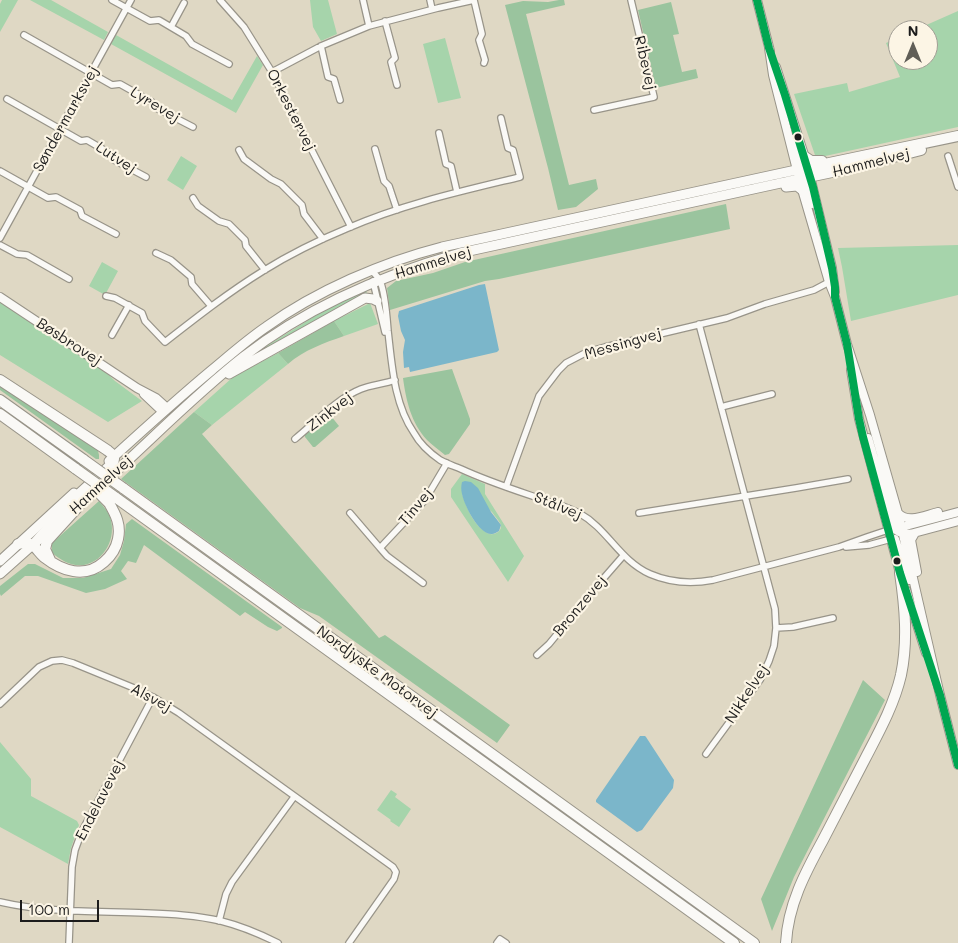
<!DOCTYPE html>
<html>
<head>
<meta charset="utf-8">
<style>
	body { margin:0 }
	#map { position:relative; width:958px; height:943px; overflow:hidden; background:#dfd8c4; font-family:Mali,sans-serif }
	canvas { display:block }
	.north { position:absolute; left:888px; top:20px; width:50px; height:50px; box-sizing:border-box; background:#fcf5e5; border:1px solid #a29e95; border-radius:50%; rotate:0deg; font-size:14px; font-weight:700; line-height:20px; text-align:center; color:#1c1c1c }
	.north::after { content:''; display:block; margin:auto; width:18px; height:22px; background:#605e57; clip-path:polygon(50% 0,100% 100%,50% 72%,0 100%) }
	.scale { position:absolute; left:20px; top:900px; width:79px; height:22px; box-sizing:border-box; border:2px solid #1c1c1c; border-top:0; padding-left:6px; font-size:15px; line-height:18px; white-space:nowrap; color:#1c1c1c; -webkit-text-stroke:4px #fcf5e5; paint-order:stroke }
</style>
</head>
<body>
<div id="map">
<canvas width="958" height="943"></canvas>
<div class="north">N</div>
<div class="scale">100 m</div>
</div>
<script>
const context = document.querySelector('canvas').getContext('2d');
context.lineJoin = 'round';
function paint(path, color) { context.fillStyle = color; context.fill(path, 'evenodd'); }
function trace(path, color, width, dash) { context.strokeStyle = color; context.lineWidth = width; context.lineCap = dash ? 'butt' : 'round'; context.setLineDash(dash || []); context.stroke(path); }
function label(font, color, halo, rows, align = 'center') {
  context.font = font + ' Mali,sans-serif'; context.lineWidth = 4.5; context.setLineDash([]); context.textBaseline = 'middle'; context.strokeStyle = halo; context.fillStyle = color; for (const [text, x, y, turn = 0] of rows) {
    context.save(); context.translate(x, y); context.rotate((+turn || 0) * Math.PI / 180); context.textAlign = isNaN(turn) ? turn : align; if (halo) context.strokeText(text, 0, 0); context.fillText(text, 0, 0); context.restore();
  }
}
paint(new Path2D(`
	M2 0H18L0 32V4Z
	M30 0H51L108 32 104 40Z
	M310 0H328L337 34 321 41 313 27Z
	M958 11V127L816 158 794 94 847 83 849 92 900 77 886 43 898 38V60H928V30H915Z
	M116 35 232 100 257 56 263 65 236 113 111 44Z
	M445 38 461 98 438 103 423 44Z
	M181 156 197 166 183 190 167 180Z
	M958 245V295L851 321 842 267 838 248Z
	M102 262 118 271 105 295 89 286Z
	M367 290 366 295 262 353 260 350 328 308Z
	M0 302 108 374 115 381 142 401 108 422 0 355Z
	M370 303 378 324 344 336 334 321Z
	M278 353 288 364 212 425 194 412 233 377Z
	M462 474 485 484V494L524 556 508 582 451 497V489ZM462 494C470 499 486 506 492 512 494 515 500 522 501 525 502 533 492 536 487 533 473 525 467 508 462 494Z
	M0 742 31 779V796L77 821 79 825 71 848 68 864 0 827Z
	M391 790 397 794 395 797 411 809 399 827 390 821 391 820 377 810Z`), '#a6d4ab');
paint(new Path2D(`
	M559 0H564L565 5 526 14 569 185 596 179 598 189 576 207 558 210 548 168 505 5 523 1 548 2Z
	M671 2 679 34 673 35 682 72 696 69 698 78 656 88 638 10Z
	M726 204 730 229 499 279 485 281 390 310 387 288 396 281 433 273 465 262Z
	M334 321 344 336C324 343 304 350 288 364L278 353Z
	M452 369 470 419V424L449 454 445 455C439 450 432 445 427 440 411 423 406 400 403 378Z
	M0 384 97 447 99 455V459H96L0 390Z
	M194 412 212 425 202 434 379 638 385 635 510 725 497 743 319 616 300 608 121 479Z
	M327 416H331L339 426 315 447H313L305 437V435Z
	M99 501C103 506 108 511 110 517 117 537 105 561 84 565 71 567 61 560 52 553V543Z
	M132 519 282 627V628L277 631 268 627 245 612 240 616 144 545 136 563 128 561 121 571 127 579 105 589 86 593 38 576H25L1 596 0 594V586L28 564H35L63 578H83L111 569 120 555 124 541 126 524Z
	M863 680 885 700 794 877 772 931 761 899Z`), '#9ac49e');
paint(new Path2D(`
	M485 284 499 350 497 352 410 372 409 367 404 368 403 352 405 340 401 331 398 316 399 311 479 285Z
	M465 481 471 482 478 488 491 512 501 525 499 531C497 532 494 534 492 534 479 535 464 505 462 494 461 490 461 486 462 482Z
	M640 736H645L646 737 674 780 673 788 642 830 637 832 596 802V800Z`), '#7bb6ca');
const street = new Path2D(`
	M112 0 150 21 159 20 186 36 192 44 229 64
	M220 0 244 27 272 72 351 227
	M363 0 369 26
	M430 0 432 9
	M474 0 482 34 479 40 485 60 484 63
	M385 21 395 58 391 62 397 85
	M171 27 184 3
	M24 35 112 85 120 84 152 102 158 109 193 127
	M321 46 328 77 334 79 340 100
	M272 72 321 46 369 26 438 8 474 0
	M7 99 81 141 87 140 111 154 114 160 146 177
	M594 110 654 97 631 0
	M439 133 446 164 451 166 457 192
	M375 149 384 181 389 186 397 210
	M239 150 244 159 271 179 281 184 302 205 304 214 323 239
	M948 156 958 187
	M0 171 48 198 56 197 80 210 82 216 116 234
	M193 198 198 206 219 221 229 224 245 240 246 246 265 270
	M0 238 131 0
	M0 245 17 254 27 255 69 279
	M156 253 171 260 191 277 192 284 211 306
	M371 270C374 273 377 276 379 279 385 289 387 318 388 331 392 365 394 404 414 433 420 444 430 453 440 460 447 464 454 466 461 469 489 482 518 491 547 501 558 504 569 508 579 513 608 529 619 560 650 574 671 583 692 584 713 580L839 547 867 537 888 530
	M373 281 385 332
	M106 296 115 298 142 313 145 321 165 342C197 317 229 292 263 271 290 254 319 240 348 228 403 204 462 191 520 177L513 150 508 148 501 118
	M699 324 775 609 776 628 774 646 769 661 760 680 706 754
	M112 335 129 305
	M721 407 772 394
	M295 439C316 422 336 399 361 389 371 385 384 384 395 380
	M506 487 539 396 558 371 566 363 587 352 605 347 727 318 765 304 814 290 829 282
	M350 513 380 548 425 500 447 463
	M639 513 796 488 848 479
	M846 547 869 545 891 539
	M380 548 387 556 423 583
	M776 628 793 627 833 618
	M537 655 549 644 596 587 623 556
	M0 704 39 667 52 661 62 660 73 663 134 688 153 697 179 713 393 867 396 872 394 879 349 943
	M0 902C47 913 97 911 145 913 170 914 196 915 221 921 241 926 260 934 278 943
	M219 921 226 894 232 882 294 797
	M69 943 72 867 75 850 82 831 153 697
	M497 943 500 939 506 943`);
const secondary = new Path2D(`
	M757 0 770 51
	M769 48 773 75 798 174
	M776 67 806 161
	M793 139 801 165 807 172
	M809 172 832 268 835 292
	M800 176C808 183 809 194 812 204
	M801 186 829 282 835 297 847 344 870 415 898 513 940 695 958 765
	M0 297 137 388 156 398 167 408
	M851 370 859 419 901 577
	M144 394 163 412
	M868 438 895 529C901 535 907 534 915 533
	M898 513C908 524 925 515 938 512
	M898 528 958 512
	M915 533 911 540 917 572
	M910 534 958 521
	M895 539 909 580
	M906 590 926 653`);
const primary = new Path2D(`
	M786 187 797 186 802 190
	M229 374 365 298 373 299 377 301
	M109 461C143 430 177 399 212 370 230 355 247 340 266 327 316 291 383 262 442 247L796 170
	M72 512C85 501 98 488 111 476 154 437 197 393 243 357 307 307 382 275 460 253L799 179
	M0 561 74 493
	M0 574 37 541`);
const highway = new Path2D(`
	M805 157 811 161H822
	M796 170 958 136
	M799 179 851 168 921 150
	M0 380 107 450C112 454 117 457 112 464L75 498 33 545
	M0 400 84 460
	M0 414 76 469
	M123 488 754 943
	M115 497 734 943
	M18 544C22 543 26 542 30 544 36 546 39 553 44 557 62 571 85 579 104 562 111 556 116 549 118 539 121 525 116 515 109 503
	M50 560 45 549 47 541 77 508
	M786 943C788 905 805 873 823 840 837 813 851 786 865 759 879 732 894 705 901 675 908 641 905 607 900 573`);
trace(street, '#989489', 8);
trace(secondary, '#989489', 10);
trace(primary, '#989489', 11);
trace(highway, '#989489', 12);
trace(street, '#faf9f6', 5.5);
trace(secondary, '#faf9f6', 8);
trace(primary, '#faf9f6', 9);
trace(highway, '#faf9f6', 10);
const highwayBridge = new Path2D(`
	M84 460 123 488
	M76 469 115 497
	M95 489 109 503`);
trace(highwayBridge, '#989489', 12, []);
trace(highwayBridge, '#faf9f6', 10);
trace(new Path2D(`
	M757 0 769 48 785 95 813 187 832 268 835 287V297L847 344 859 419 863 437 900 573 940 695 958 765`), '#00a651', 8);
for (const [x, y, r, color] of [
	[798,137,4.5,"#1c1c1c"],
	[897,561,4.5,"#1c1c1c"]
]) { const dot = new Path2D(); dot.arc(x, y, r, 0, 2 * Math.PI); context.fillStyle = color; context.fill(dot); trace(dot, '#fcf5e5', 2); }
label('15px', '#1c1c1c', '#fcf5e5', [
	["Ribevej",645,63,77],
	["Lyrevej",155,105,31],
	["Orkestervej",291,110,63],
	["Søndermarksvej",66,119,-61],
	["Lutvej",116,158,33],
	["Hammelvej",871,163,-14],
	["Hammelvej",433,263,-17],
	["Bøsbrovej",69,342,33],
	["Messingvej",623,344,-16],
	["Zinkvej",330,412,-38],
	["Hammelvej",101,485,-42],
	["Stålvej",558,506,22],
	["Tinvej",416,507,-50],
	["Bronzevej",580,606,-50],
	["Nordjyske Motorvej",377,672,36],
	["Nikkelvej",747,694,-57],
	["Alsvej",151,698,28],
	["Endelavevej",100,800,-63]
]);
</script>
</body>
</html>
